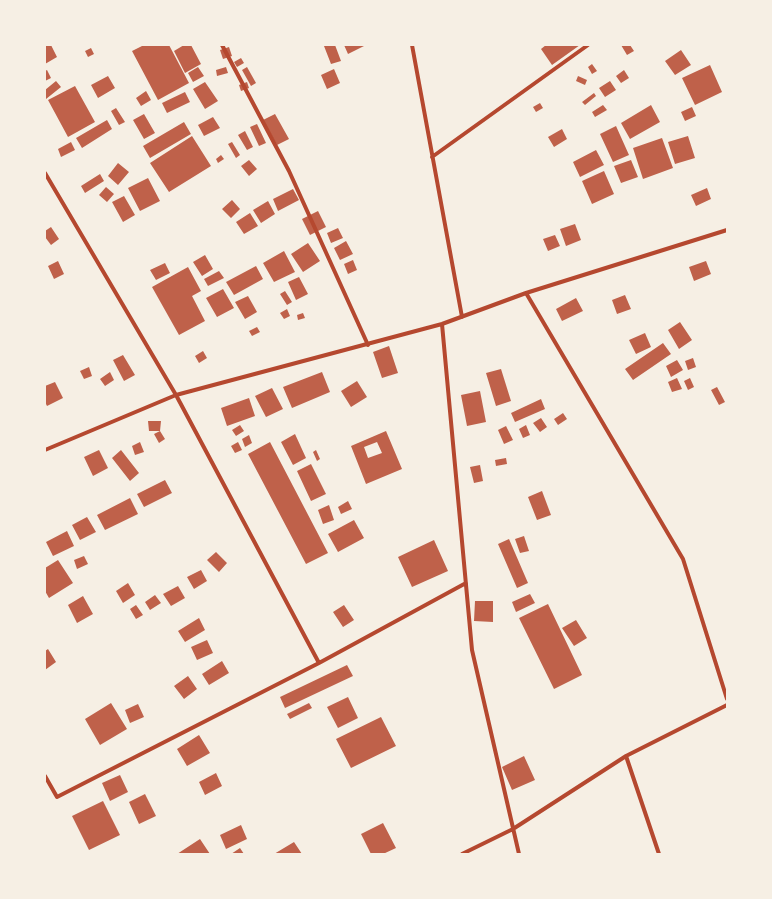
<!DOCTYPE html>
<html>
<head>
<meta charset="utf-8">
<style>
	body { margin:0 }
	#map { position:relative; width:772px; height:899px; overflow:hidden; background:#f6efe4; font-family:"PT Sans",sans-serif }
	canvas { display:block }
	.frame { position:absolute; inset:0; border:46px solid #f6efe4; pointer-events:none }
</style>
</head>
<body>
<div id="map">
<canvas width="772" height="899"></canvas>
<div class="frame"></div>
</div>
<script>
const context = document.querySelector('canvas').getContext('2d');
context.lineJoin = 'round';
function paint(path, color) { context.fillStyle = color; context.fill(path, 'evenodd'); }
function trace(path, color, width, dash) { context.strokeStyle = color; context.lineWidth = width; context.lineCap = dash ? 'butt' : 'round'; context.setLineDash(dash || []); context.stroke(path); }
paint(new Path2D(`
	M45 45H51L57 57 45 64Z
	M144 45H169L189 83 158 100 132 51Z
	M184 45H191L201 64 185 73 174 51Z
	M326 45H335L341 61 331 64 324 46Z
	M344 45H366L348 54Z
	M546 45H580L552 65 541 49Z
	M621 45H630L634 51 627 55Z
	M229 47 232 56 223 59 220 50Z
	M91 48 94 54 88 57 85 51Z
	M681 50 691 65 675 75 665 61Z
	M241 58 244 63 237 67 234 62Z
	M592 64 597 71 592 74 588 67Z
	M710 65 722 92 695 105 682 78Z
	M198 67 204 76 193 82 188 73Z
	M226 67 228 73 217 76 216 70Z
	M247 67 256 83 251 86 242 70Z
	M334 69 340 83 327 89 321 75Z
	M47 70 51 78 45 81V71Z
	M624 70 629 78 621 83 616 76Z
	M108 76 115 88 98 98 91 85Z
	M578 76 587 80 585 85 576 81Z
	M56 81 61 87 46 99 45 90Z
	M610 81 616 90 605 97 599 88Z
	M205 82 218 101 205 109 193 89Z
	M247 82 249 88 241 91 239 85Z
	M75 86 95 122 68 137 48 100Z
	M146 91 151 100 141 106 136 98Z
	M185 92 190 102 167 113 162 103Z
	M594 93 596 96 585 105 582 102Z
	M540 103 543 108 536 112 533 107Z
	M603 105 607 110 595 117 592 112Z
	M651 105 660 122 630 139 621 123Z
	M692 107 696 116 685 121 681 112Z
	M116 108 125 122 119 125 111 111Z
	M144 114 155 133 144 139 133 120Z
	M275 114 289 139 277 145 263 120Z
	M213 117 220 128 204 136 198 125Z
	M107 120 112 129 82 148 76 138Z
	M184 122 191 134 150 158 143 146Z
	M257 124 266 143 259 146 250 127Z
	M616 126 629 155 613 162 600 134Z
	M562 129 567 139 554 147 548 137Z
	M245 131 253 147 247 150 238 135Z
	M192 136 211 166 169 192 150 163Z
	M688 136 695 158 675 164 668 142Z
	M662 138 673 168 643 179 633 148Z
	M71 142 75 150 61 157 58 149Z
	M232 142 240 155 236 158 228 144Z
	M596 150 604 165 580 177 573 162Z
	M221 155 224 159 218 163 216 159Z
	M249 160 257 169 249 176 241 166Z
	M631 160 638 177 621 183 614 166Z
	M118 163 129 172 118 185 108 176Z
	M604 171 614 194 592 204 582 181Z
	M100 174 104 181 85 193 81 186Z
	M148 178 160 201 140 211 128 188Z
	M106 187 114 194 107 202 99 195Z
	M707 188 711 199 696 206 691 195Z
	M293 189 299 200 278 211 273 199Z
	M124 196 135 215 123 222 112 202Z
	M232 200 240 209 231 218 222 209Z
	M268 201 275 214 261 223 253 210Z
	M318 211 326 227 310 235 302 219Z
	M250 213 258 226 244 234 236 222Z
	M575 224 581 240 566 246 560 229Z
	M51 227 59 239 51 245 45 237V231Z
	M338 228 343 238 331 243 327 233Z
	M555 235 560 246 548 251 543 239Z
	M346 241 353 254 340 260 334 248Z
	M308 243 320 261 303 272 291 254Z
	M284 251 295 272 274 282 263 263Z
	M205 255 213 269 202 276 193 262Z
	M353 260 357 270 348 274 344 264Z
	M58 261 64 274 54 279 48 266Z
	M706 261 711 274 694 281 689 267Z
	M165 263 170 273 156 280 150 270Z
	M256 266 263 279 234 295 226 282Z
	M188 267 201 291 192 296 205 321 179 335 152 287Z
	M219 271 224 278 208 286 204 279Z
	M299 277 308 294 296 300 288 282Z
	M223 289 234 308 217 317 206 298Z
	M285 291 292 302 287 305 280 294Z
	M625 295 631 309 617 314 612 300Z
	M248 296 257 312 245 319 235 302Z
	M576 298 583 311 562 321 556 309Z
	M287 309 290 316 284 319 280 313Z
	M303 313 305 318 298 320 297 315Z
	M680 322 692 340 679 349 668 330Z
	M257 327 260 332 252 336 249 331Z
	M645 333 651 347 636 354 629 340Z
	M663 343 671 354 633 380 625 369Z
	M389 346 398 373 382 378 373 352Z
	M203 351 207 358 199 363 195 356Z
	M123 355 135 375 124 381 113 360Z
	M693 358 696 367 688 370 685 361Z
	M677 360 683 370 671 377 666 366Z
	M89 367 92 376 84 379 80 371Z
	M501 369 511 401 496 406 486 373Z
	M110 372 114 380 105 386 100 379Z
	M322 372 330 392 292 408 283 387Z
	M677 378 682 389 672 392 668 382Z
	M690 378 694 387 688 390 684 381Z
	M357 381 367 397 351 407 341 391Z
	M55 382 63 398 47 406 45 402V386Z
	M717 387 725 402 719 405 711 390Z
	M272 388 283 409 266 417 255 396Z
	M480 391 486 422 467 426 461 395Z
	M249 398 255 416 227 426 221 408Z
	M541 399 545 409 515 422 511 413Z
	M563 413 567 419 558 425 554 419Z
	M541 418 547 427 540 432 533 423Z
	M148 421H161L160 431H149Z
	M240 425 244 431 236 436 232 430Z
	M526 425 530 435 523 438 519 429Z
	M506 426 513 440 504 444 498 430Z
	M160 431 165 439 159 443 154 434Z
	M386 431 402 469 366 484 351 446ZM377 442 382 453 368 458 364 447Z
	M295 434 306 458 293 465 281 442Z
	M249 435 252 443 245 447 242 439Z
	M140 442 144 452 135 455 132 446Z
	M238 442 242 450 235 453 231 446Z
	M270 442 328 553 306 564 248 454Z
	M99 450 108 468 93 476 84 457Z
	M121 450 139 473 130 481 112 458Z
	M316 450 320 459 317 461 313 452Z
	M506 458 507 464 496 466 495 460Z
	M311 464 326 494 311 501 297 471Z
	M480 465 483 481 474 483 470 467Z
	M165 480 172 493 144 507 137 494Z
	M542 491 551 515 537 520 528 497Z
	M130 498 138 514 105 530 97 515Z
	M348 501 352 509 341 514 338 507Z
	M329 505 334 520 323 524 318 510Z
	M87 517 96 532 80 540 72 525Z
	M354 520 364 538 338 552 328 534Z
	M67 531 74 546 53 556 46 542Z
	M524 536 529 551 520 553 515 539Z
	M509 539 528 583 517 588 498 544Z
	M434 540 448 571 412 587 398 557Z
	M216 552 227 563 219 572 207 560Z
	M84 556 88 564 77 569 74 560Z
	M58 560 73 583 49 598 45 591V568Z
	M201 570 207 581 194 589 187 577Z
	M128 583 135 595 123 603 116 591Z
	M178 586 185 598 171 606 163 594Z
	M530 594 535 603 516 612 512 602Z
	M155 595 161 603 150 610 145 602Z
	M83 596 93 614 77 623 68 605Z
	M475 601H493V622L474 621Z
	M548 604 582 675 554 689 519 618Z
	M136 605 143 615 136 619 130 609Z
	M344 605 354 620 343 627 333 612Z
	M199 618 205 630 185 642 178 631Z
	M576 620 587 638 574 646 562 628Z
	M207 640 213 653 197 660 191 647Z
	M48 649 56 662 45 670V651Z
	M222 661 229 673 209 685 202 674Z
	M347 665 353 676 285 708 280 697Z
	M188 676 197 689 184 699 174 686Z
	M348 697 358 718 338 728 327 707Z
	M111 703 127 729 100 745 85 719Z
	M309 703 312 708 290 719 287 714Z
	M138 704 144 717 130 723 125 710Z
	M381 717 396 746 351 768 336 739Z
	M199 735 210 753 187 766 177 749Z
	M524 756 535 780 512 790 502 767Z
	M216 773 222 786 205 795 199 782Z
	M120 775 128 792 110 801 102 783Z
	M145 794 156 816 139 824 129 802Z
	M103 801 120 835 89 850 72 816Z
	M383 823 396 848 383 854H371L361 834Z
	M241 825 247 839 226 849 220 835Z
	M200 839 210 854H177Z
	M294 842 302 854H274Z
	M240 848 244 854H231Z`), '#bf614a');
trace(new Path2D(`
	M222 45 289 171 368 345
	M412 45 462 317
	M432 157 588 45
	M45 173 176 395 319 663
	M526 293 683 559 727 699
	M442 324 472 650 519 854
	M45 450 176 395 442 324 526 293 727 230
	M626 756 659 854
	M45 776 57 797 319 663 466 583
	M462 854 513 829 626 756 727 705`), '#b5482f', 4);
</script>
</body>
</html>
